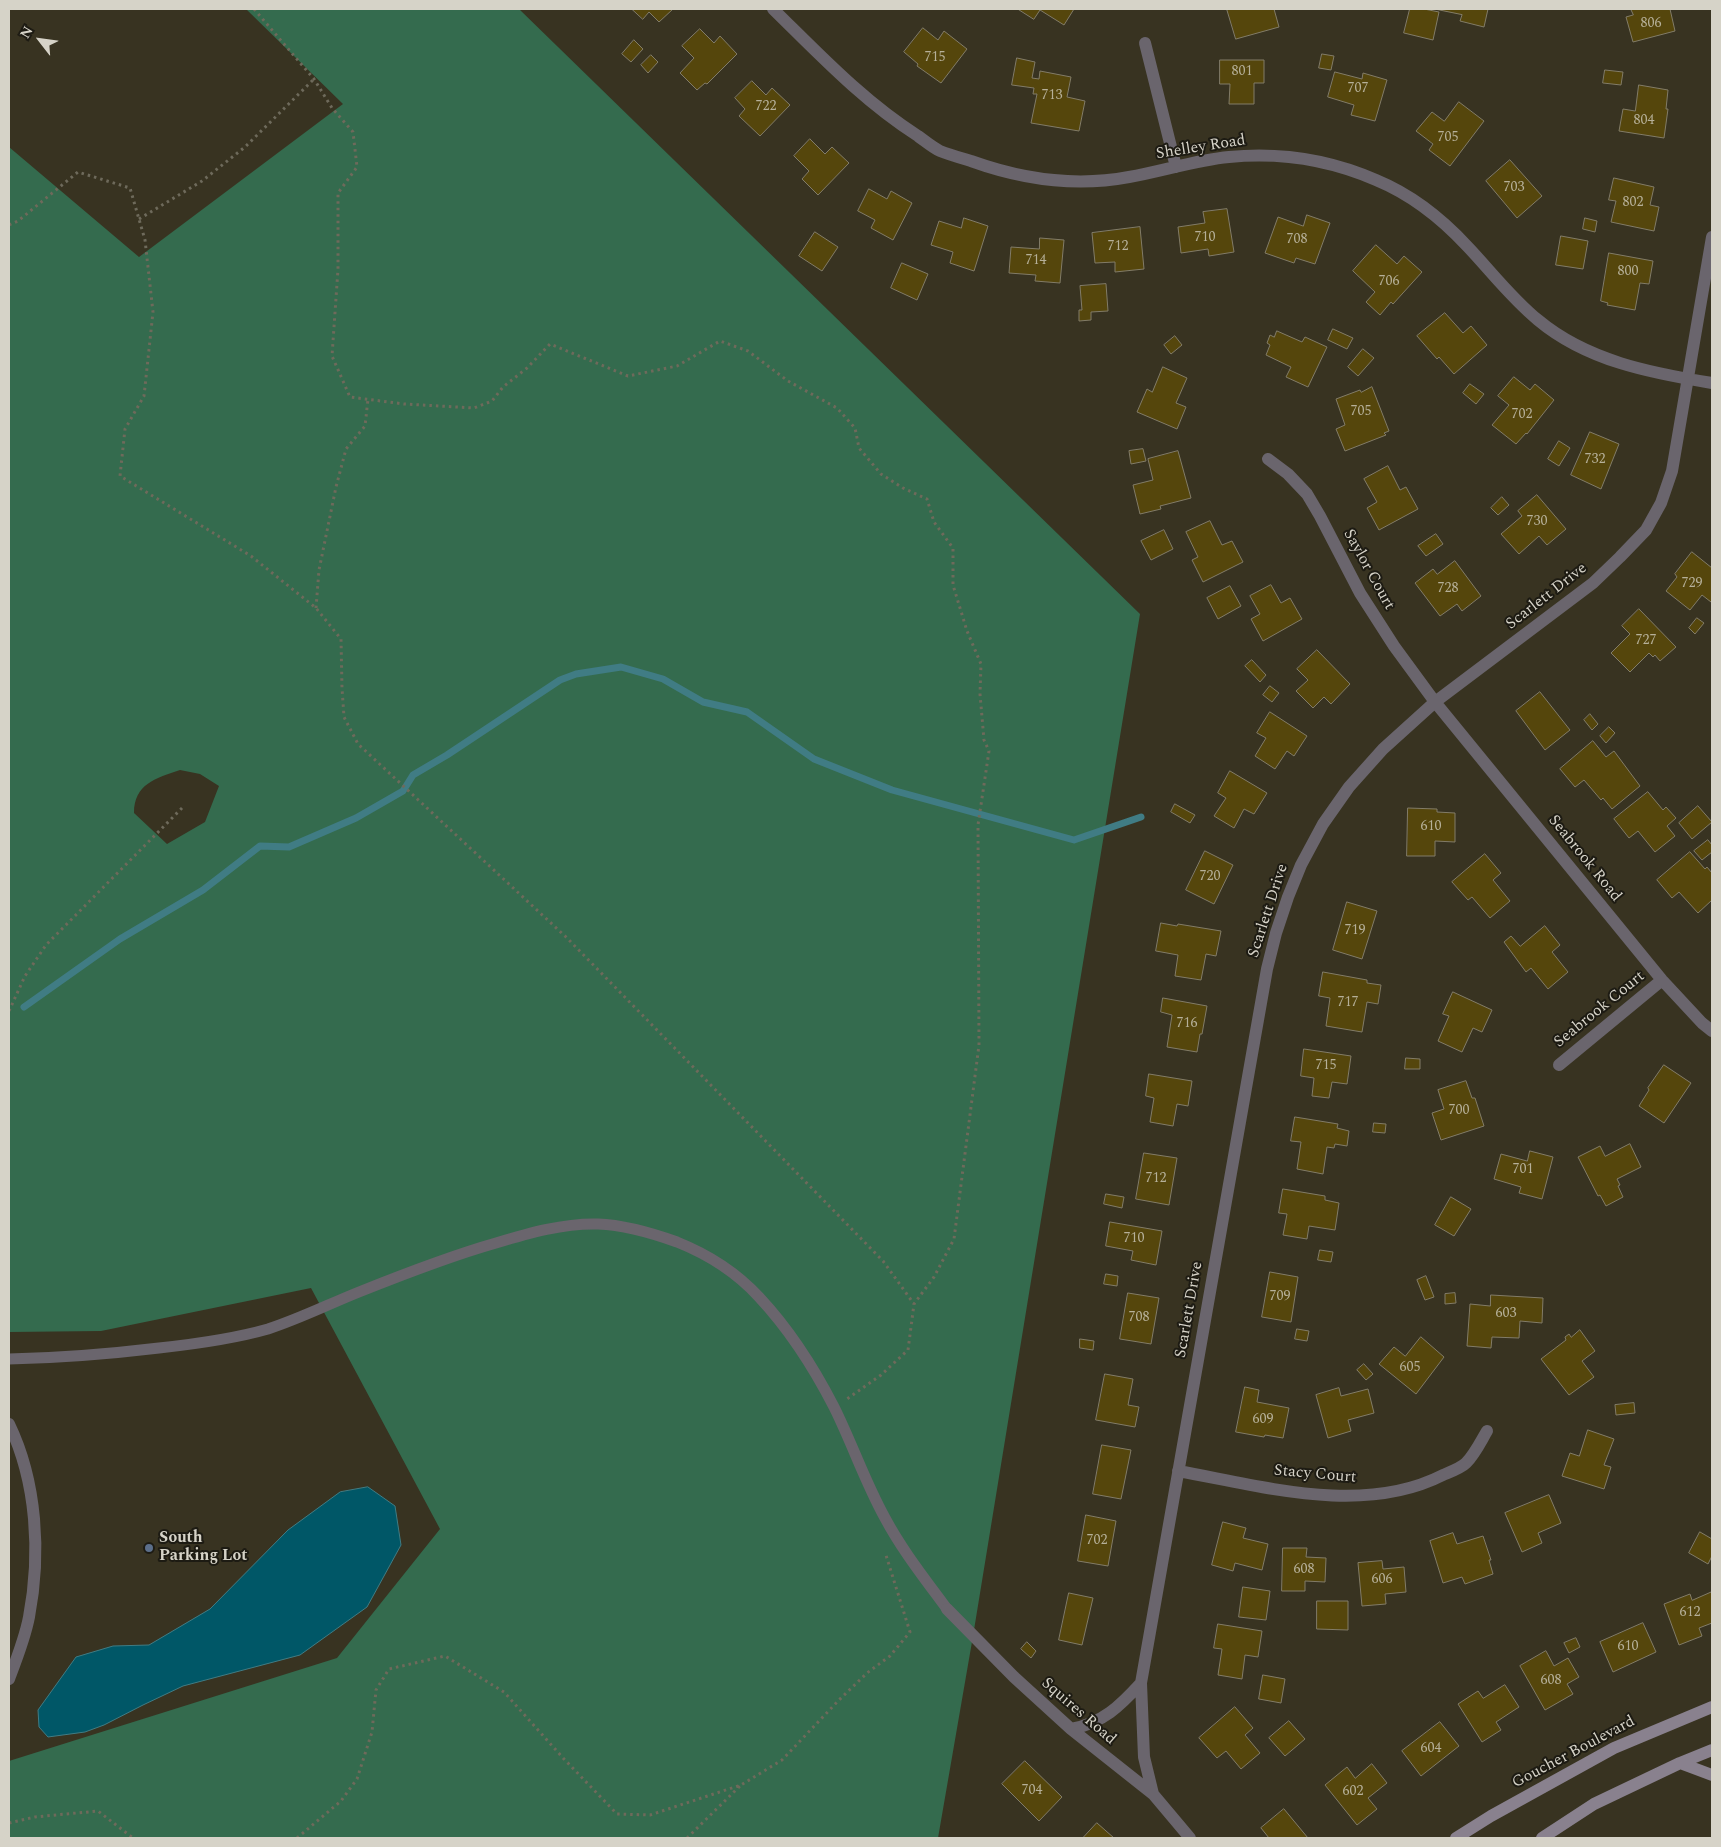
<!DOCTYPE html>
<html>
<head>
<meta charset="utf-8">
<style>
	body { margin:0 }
	#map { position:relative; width:1721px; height:1847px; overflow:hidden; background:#383321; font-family:Spectral,serif }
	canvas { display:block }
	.frame { position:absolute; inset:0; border:10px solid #d6d3c8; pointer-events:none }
	.north { position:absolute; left:15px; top:15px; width:50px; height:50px; -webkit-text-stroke:4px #1d1b13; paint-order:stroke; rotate:300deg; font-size:14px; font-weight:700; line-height:20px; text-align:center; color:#d6d3c8 }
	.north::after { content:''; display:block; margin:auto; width:18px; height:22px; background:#d6d3c8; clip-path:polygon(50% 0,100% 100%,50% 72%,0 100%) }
</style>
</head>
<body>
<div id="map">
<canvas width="1721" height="1847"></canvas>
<div class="frame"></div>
<div class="north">N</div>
</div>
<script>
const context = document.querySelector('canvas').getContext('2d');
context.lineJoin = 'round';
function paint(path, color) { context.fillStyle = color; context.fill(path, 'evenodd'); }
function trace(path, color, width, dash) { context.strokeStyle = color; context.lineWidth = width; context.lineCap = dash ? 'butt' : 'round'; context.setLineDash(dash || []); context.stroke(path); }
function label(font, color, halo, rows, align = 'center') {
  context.font = font + ' Spectral,serif'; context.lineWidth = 4; context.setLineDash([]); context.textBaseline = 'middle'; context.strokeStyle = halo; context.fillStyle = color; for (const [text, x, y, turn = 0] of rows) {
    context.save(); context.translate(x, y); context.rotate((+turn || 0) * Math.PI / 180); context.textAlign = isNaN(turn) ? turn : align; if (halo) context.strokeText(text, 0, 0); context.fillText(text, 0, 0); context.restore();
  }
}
paint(new Path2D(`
	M246 9H519L1140 614 973 1636 938 1838H9V1761L337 1658 440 1529 311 1288 101 1331 9 1332V147L139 257 343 104ZM180 770 200 774 219 786 205 822 167 844 134 813C134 784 156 778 180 770Z`), '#346b4e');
const water = new Path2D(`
	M368 1487 395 1506 401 1545 367 1607 300 1655 183 1686 143 1705 104 1725 85 1732 48 1737 39 1727 38 1710 76 1657 113 1646 149 1645 210 1609 288 1530 340 1492Z`);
paint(water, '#005767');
trace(water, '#407c84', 1);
trace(new Path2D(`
	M24 1007 120 939 203 890 260 846 289 847 356 818 403 791 413 775 447 755 560 680 576 674 621 667 663 679 703 702 747 712 814 759 892 790 1074 840 1141 817`), '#407c84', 7);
const building = new Path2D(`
	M632 9H673L659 22 649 12 643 19Z
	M1018 9H1074L1064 25 1040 10 1034 19Z
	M1227 9H1274L1279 27 1236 39Z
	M1410 9H1424L1439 12 1433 40 1404 33Z
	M1435 9H1488L1484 27 1460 21 1462 15Z
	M1631 9H1670L1675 31 1633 42 1626 17 1633 15Z
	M923 28 938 40 944 31 967 49 941 83 917 66 918 64 904 52Z
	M700 29 714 43 720 36 737 54 707 84 705 83 697 90 680 73 694 58 682 46Z
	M634 40 643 49 631 62 622 54Z
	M1322 54 1334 56 1331 70 1319 68Z
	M651 55 658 62 648 73 641 65Z
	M1017 58 1035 62 1032 78 1039 79 1040 71 1071 77 1067 97 1085 101 1079 131 1031 123 1037 94H1033L1034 88 1012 85Z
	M1220 60H1264V83H1254V104H1229L1230 84H1220Z
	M1605 70 1623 72 1621 85 1603 83Z
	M1335 72 1362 79 1363 73 1387 80 1375 121 1351 115 1354 105 1328 97Z
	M752 81 766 95 772 88 790 105 760 136 739 116 745 109 735 98Z
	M1639 85 1668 90 1666 109H1668L1664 138 1619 131 1623 109 1635 111Z
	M1459 102 1484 121 1450 166 1429 150 1433 144 1416 131 1432 112 1444 121Z
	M810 139 825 154 832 147 849 163 818 195 802 179 809 171 794 156Z
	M1510 160 1542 196 1517 218 1486 181Z
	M1614 178 1654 187 1650 205 1659 207 1654 231 1611 222 1616 201 1609 200Z
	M869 189 887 199 891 191 912 203 893 240 871 228 875 220 858 211Z
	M1227 209 1234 252 1209 256 1208 249 1181 253 1178 227 1205 223 1203 212Z
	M1307 215 1330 223 1315 264 1296 258 1294 263 1265 253 1278 217 1303 226Z
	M964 218 988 226 974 271 950 263 953 252 931 245 939 221 961 228Z
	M1585 218 1597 221 1595 232 1583 229Z
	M1140 227 1144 269 1115 272V262L1095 263 1092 233Z
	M815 232 838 247 822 271 799 256Z
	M1561 236 1588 241 1583 269 1556 265Z
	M1040 238 1064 240 1060 283 1035 281 1036 275 1009 273 1011 247 1039 249Z
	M1376 245 1397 264 1404 256 1422 272 1393 304 1391 302 1380 315 1366 302 1375 292 1353 271Z
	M1609 253 1653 261 1649 284 1640 283 1635 310 1607 305 1608 303 1601 301Z
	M902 263 928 274 917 300 891 288Z
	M1106 284 1108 311 1091 312V320L1079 321V310H1082L1080 286Z
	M1445 313 1463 333 1471 326 1487 345 1454 374 1439 357 1437 359 1417 336Z
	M1333 329 1353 338 1347 349 1328 340Z
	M1277 331 1302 342 1305 337 1327 347 1308 387 1286 377 1291 367 1266 355 1270 345 1267 343 1270 335 1274 337Z
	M1175 336 1182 345 1171 354 1164 345Z
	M1363 349 1374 358 1358 376 1348 367Z
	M1163 367 1187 378 1176 403 1186 407 1177 429 1137 412 1147 389 1152 392Z
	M1514 377 1530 390 1535 384 1554 400 1527 434 1526 433 1516 444 1492 425 1509 405 1498 396Z
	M1470 384 1484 394 1476 404 1463 393Z
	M1372 387 1389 431 1384 433 1386 435 1345 451 1336 429 1345 425 1336 399 1360 390 1361 392Z
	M1590 432 1619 444 1601 489 1571 475Z
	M1559 441 1570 448 1559 466 1548 459Z
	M1143 449 1146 461 1131 464 1129 451Z
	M1178 451 1191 498 1160 506 1161 509 1140 514 1133 485 1153 480 1148 459Z
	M1388 466 1400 490 1406 487 1418 509 1379 530 1367 508 1377 502 1364 479Z
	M1537 495 1566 529 1547 545 1539 536 1519 554 1501 534 1522 516 1518 511Z
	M1502 497 1509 505 1498 515 1491 508Z
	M1210 521 1222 545 1232 541 1243 562 1203 582 1192 560 1198 557 1186 532Z
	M1164 530 1173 549 1151 560 1141 541Z
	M1436 534 1443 544 1426 556 1418 546Z
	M1692 552 1712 568V601L1711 602 1702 595 1690 610 1666 591 1677 577 1675 574Z
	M1455 561 1481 596 1462 611 1457 604 1440 616 1415 583 1433 569 1437 574Z
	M1271 585 1281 603 1290 598 1302 619 1263 641 1251 619 1260 614 1250 596Z
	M1230 586 1241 606 1218 619 1207 598Z
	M1639 609 1676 647 1660 661 1655 655 1653 657 1649 653 1630 672 1611 653 1630 634 1622 626Z
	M1697 618 1704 623 1695 634 1689 628Z
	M1317 650 1350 684 1331 704 1324 697 1313 708 1296 691 1308 680 1297 669Z
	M1252 660 1266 675 1260 682 1245 666Z
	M1270 686 1279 693 1272 702 1263 695Z
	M1540 692 1570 730 1545 750 1516 711Z
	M1270 712 1307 736 1294 756 1287 751 1275 769 1255 756 1266 738 1257 733Z
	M1590 714 1598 724 1592 730 1584 720Z
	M1609 727 1615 733 1606 743 1600 736Z
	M1593 741 1606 757 1614 751 1640 786 1612 809 1603 798 1601 800 1584 780 1575 787 1560 769Z
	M1230 771 1267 793 1254 814 1244 809 1234 828 1214 816 1226 798 1218 793Z
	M1648 792 1663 810 1666 807 1676 818 1667 826 1675 836 1655 852 1638 831 1629 838 1614 819Z
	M1175 804 1195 815 1190 823 1171 812Z
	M1698 806 1712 822 1692 839 1679 823Z
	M1408 808 1437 809V812L1455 813V842L1435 841V856H1407Z
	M1708 840 1712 845V852L1702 860 1694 851Z
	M1205 851 1233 865 1214 904 1186 890Z
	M1690 852 1705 869 1707 867 1712 873V900L1698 913 1679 892 1672 898 1657 880Z
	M1485 854 1501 873 1493 880 1510 901 1490 918 1472 897 1468 900 1452 882Z
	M1347 902 1377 911 1362 959 1333 950Z
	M1161 923 1177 926 1178 924 1221 931 1216 956 1206 954 1201 980 1175 976 1178 955 1156 951Z
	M1545 926 1560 945 1552 952 1568 972 1548 989 1531 968 1526 972 1504 942 1511 936 1520 946Z
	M1323 972 1367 980V983L1381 985 1378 1004 1367 1002 1362 1032 1326 1026 1330 998 1319 996Z
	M1453 992 1492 1010 1482 1032 1473 1028 1462 1052 1438 1041 1449 1016 1443 1014Z
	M1163 998 1207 1006 1202 1034H1200L1197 1052 1167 1047 1172 1015 1161 1012Z
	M1304 1049 1351 1056 1347 1084 1332 1082 1329 1098 1312 1096 1314 1078 1301 1076Z
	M1406 1058 1420 1059V1069H1405Z
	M1664 1065 1691 1083 1664 1123 1639 1106 1649 1090 1648 1088Z
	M1149 1074 1192 1081 1188 1106 1177 1104 1173 1126 1150 1122 1154 1098 1146 1096Z
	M1466 1081 1472 1098H1475L1484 1126 1441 1140 1432 1113 1444 1109 1438 1090Z
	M1295 1117 1338 1124 1337 1128 1349 1131 1347 1146 1335 1144 1334 1148 1327 1147 1323 1174 1297 1169 1301 1142 1291 1141Z
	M1374 1123 1386 1124 1385 1133 1373 1132Z
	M1630 1144 1641 1167 1617 1179 1620 1185 1618 1186 1623 1197 1606 1206 1600 1195 1598 1196 1578 1157 1600 1146 1605 1156Z
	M1530 1151 1553 1157 1542 1199 1519 1193 1521 1187 1494 1179 1501 1154 1527 1161Z
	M1144 1153 1177 1158 1169 1205 1136 1199Z
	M1283 1189 1325 1196V1200L1339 1203 1335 1230 1309 1226 1307 1239 1283 1235 1287 1214 1279 1213Z
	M1106 1194 1124 1197 1122 1208 1104 1204Z
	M1451 1197 1471 1209 1454 1236 1435 1225Z
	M1110 1222 1162 1231 1156 1265 1131 1260 1133 1251 1106 1246Z
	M1320 1250 1333 1252 1331 1262 1318 1260Z
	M1270 1272 1298 1277 1291 1322 1262 1317Z
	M1106 1274 1118 1276 1117 1286 1104 1284Z
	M1426 1276 1434 1297 1425 1300 1417 1280Z
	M1128 1293 1159 1298 1151 1344 1120 1339Z
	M1455 1293 1456 1303 1445 1304V1294Z
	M1491 1295 1543 1298 1542 1323 1520 1321 1519 1338 1492 1337 1491 1348 1467 1346 1470 1304 1490 1306Z
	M1297 1329 1309 1331 1307 1341 1295 1339Z
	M1580 1330 1595 1351 1582 1361 1594 1377 1569 1395 1541 1359 1566 1340 1565 1337 1569 1334 1571 1337Z
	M1421 1337 1444 1357 1416 1394 1379 1364 1394 1347 1405 1356Z
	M1080 1339 1094 1341 1093 1350 1080 1348Z
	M1364 1364 1373 1374 1366 1380 1357 1370Z
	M1105 1374 1133 1379 1128 1405 1139 1407 1135 1427 1096 1420Z
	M1245 1387 1259 1390 1257 1402 1289 1408 1283 1438 1265 1435 1264 1437 1236 1432Z
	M1339 1388 1341 1396 1368 1389 1374 1413 1348 1420 1351 1431 1328 1438 1316 1395Z
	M1634 1403 1635 1413 1616 1415 1615 1405Z
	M1588 1430 1614 1439 1604 1465 1611 1467 1604 1489 1562 1476 1570 1453 1579 1456Z
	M1102 1445 1131 1450 1121 1499 1093 1494Z
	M1549 1495 1561 1523 1538 1533 1542 1543 1522 1552 1505 1513Z
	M1086 1515 1116 1521 1108 1566 1078 1561Z
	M1223 1522 1246 1528 1243 1538 1268 1544 1262 1570 1235 1563 1233 1571 1212 1565Z
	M1700 1532 1712 1539V1556L1708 1564 1689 1553Z
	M1453 1533 1457 1544 1483 1536 1491 1560H1489L1493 1574 1465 1584 1462 1577 1443 1583 1430 1541Z
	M1283 1548H1307L1306 1557 1326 1558 1325 1582 1305 1581V1591H1282Z
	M1382 1561 1383 1569 1404 1567 1406 1592 1385 1594 1386 1604 1362 1606 1358 1563Z
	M1243 1587 1270 1591 1266 1620 1239 1617Z
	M1712 1592V1623L1699 1628 1702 1636 1679 1645 1664 1604 1690 1594 1692 1600Z
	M1069 1593 1093 1598 1082 1645 1059 1640Z
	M1317 1601H1348V1630L1317 1629Z
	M1643 1623 1656 1652 1613 1672 1600 1642Z
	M1218 1624 1262 1631 1258 1657 1245 1655 1242 1679 1218 1675 1222 1649 1214 1648Z
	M1576 1638 1580 1647 1569 1653 1564 1643Z
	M1027 1642 1036 1651 1031 1658 1021 1649Z
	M1546 1651 1554 1666 1568 1658 1579 1677 1567 1684 1573 1694 1545 1710 1520 1666Z
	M1263 1675 1285 1679 1281 1703 1259 1699Z
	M1505 1685 1519 1707 1496 1722 1501 1730 1482 1742 1458 1704 1478 1691 1483 1698Z
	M1235 1707 1253 1728 1245 1735 1260 1753 1241 1769 1226 1751 1217 1758 1199 1738Z
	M1289 1721 1305 1739 1285 1756 1269 1738Z
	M1440 1722 1459 1746 1421 1776 1402 1751Z
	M1025 1761 1062 1797 1039 1821 1002 1784Z
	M1372 1764 1387 1783 1368 1798 1377 1809 1357 1825 1325 1785 1347 1767 1355 1778Z
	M1284 1809 1308 1838H1269L1261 1828Z
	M1097 1823 1114 1838H1083Z`);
paint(building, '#55460c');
trace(building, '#827c68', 1);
trace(new Path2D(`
	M254 9 314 79 332 108 353 132 357 167 338 193V269L332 356 350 397 404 404 474 408 492 401 503 387 527 368 550 344 628 376 677 366 720 341 748 351 788 381 837 408 855 428 859 448 881 474 903 488 927 499 934 522 953 548V585L967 631 981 664 980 694 984 740 989 751 978 825 979 1045 954 1239 934 1277 914 1304 908 1350 881 1375 847 1399
	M139 219 202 181 245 147 314 79
	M9 225 18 221 78 172 130 188 145 240 153 312 144 396 125 429 120 476 251 556 316 608 341 639 342 688 344 717 358 744 566 937 883 1261 914 1304
	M316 608 319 570 336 487 346 449 365 426 368 399
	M9 1011 25 976 46 945 183 807
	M9 1823 35 1817 98 1811 133 1838
	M297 1838 341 1801 357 1779 372 1732 376 1690 389 1669 445 1656 504 1692 564 1759 617 1814 650 1815 741 1785 782 1760 839 1700 867 1673 890 1656 910 1632 885 1552
	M687 1838 741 1785`), '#6e6a5b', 3, [2.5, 4]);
trace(new Path2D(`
	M9 1359C59 1358 109 1354 159 1348 196 1344 233 1339 268 1329 299 1319 329 1304 359 1292 404 1274 450 1256 496 1243 529 1233 564 1223 598 1224 625 1225 652 1233 677 1242 707 1254 737 1273 759 1297 788 1328 814 1368 834 1407 852 1443 865 1482 885 1518 902 1550 925 1579 947 1609`), '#6a656d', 11);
trace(new Path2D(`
	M773 9C819 54 863 101 918 136 925 141 932 147 940 151 950 155 961 158 971 161 1021 179 1076 187 1129 177 1163 171 1196 160 1229 157 1280 152 1330 160 1376 180 1410 194 1442 219 1467 246 1490 270 1511 298 1538 320 1587 361 1651 373 1712 383
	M1145 43 1176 167
	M1268 459 1288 474 1307 494 1320 516 1360 593 1394 646 1435 702 1662 980 1702 1023 1712 1031
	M1559 1065 1662 980
	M9 1424C37 1482 41 1554 29 1617 25 1638 17 1658 9 1679
	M1178 1471C1262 1486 1363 1516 1443 1475 1450 1472 1461 1468 1466 1463 1475 1454 1481 1441 1487 1431
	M947 1609 1014 1677 1071 1729 1153 1794 1190 1838
	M1071 1729C1103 1723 1120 1706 1141 1683
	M1153 1794 1144 1757 1141 1683 1267 969 1276 933 1288 897 1301 865 1323 824 1349 787 1383 749 1435 702 1593 583 1620 557 1646 530 1661 503 1672 471 1712 237`), '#6a656d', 12);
trace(new Path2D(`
	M1680 1763 1712 1775
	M1456 1838 1491 1816 1614 1748 1712 1707
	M1542 1838 1594 1804 1680 1763 1712 1750`), '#89818e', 12);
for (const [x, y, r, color] of [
	[149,1548,5,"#5c6f8a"]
]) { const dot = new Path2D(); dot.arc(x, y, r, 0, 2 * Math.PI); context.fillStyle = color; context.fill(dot); trace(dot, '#1d1b13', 2); }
label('14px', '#b6b099', null, [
	["806",1651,24],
	["715",935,58],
	["801",1242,72],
	["707",1358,89],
	["713",1052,96],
	["722",766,107],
	["804",1644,121],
	["705",1448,138],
	["703",1514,188],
	["802",1633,203],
	["710",1205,238],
	["708",1297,240],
	["712",1118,247],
	["714",1036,261],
	["800",1628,272],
	["706",1389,282],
	["705",1361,412],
	["702",1522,415],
	["732",1595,460],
	["730",1537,522],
	["729",1692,584],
	["728",1448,589],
	["727",1646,641],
	["610",1431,827],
	["720",1210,877],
	["719",1355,931],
	["717",1348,1003],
	["716",1187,1024],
	["715",1326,1066],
	["700",1459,1111],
	["701",1523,1170],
	["712",1156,1179],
	["710",1134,1239],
	["709",1280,1297],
	["603",1506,1314],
	["708",1139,1318],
	["605",1410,1368],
	["609",1263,1420],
	["702",1097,1541],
	["608",1304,1570],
	["606",1382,1580],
	["612",1690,1613],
	["610",1628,1647],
	["608",1551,1681],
	["604",1431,1749],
	["704",1032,1791],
	["602",1353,1792]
]);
label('16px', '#d6d3c8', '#1d1b13', [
	["Shelley Road",1201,148,-9],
	["Saylor Court",1368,570,61],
	["Scarlett Drive",1547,597,-38],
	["Seabrook Road",1584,859,51],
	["Scarlett Drive",1269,911,-72],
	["Seabrook Court",1600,1010,-39],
	["Scarlett Drive",1190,1310,-80],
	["Stacy Court",1315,1475,5],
	["Squires Road",1078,1712,41],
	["Goucher Boulevard",1574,1753,-28]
]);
label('bold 16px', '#d6d3c8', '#1d1b13', [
	["South",159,1539],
	["Parking Lot",159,1557]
], 'left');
</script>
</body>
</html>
